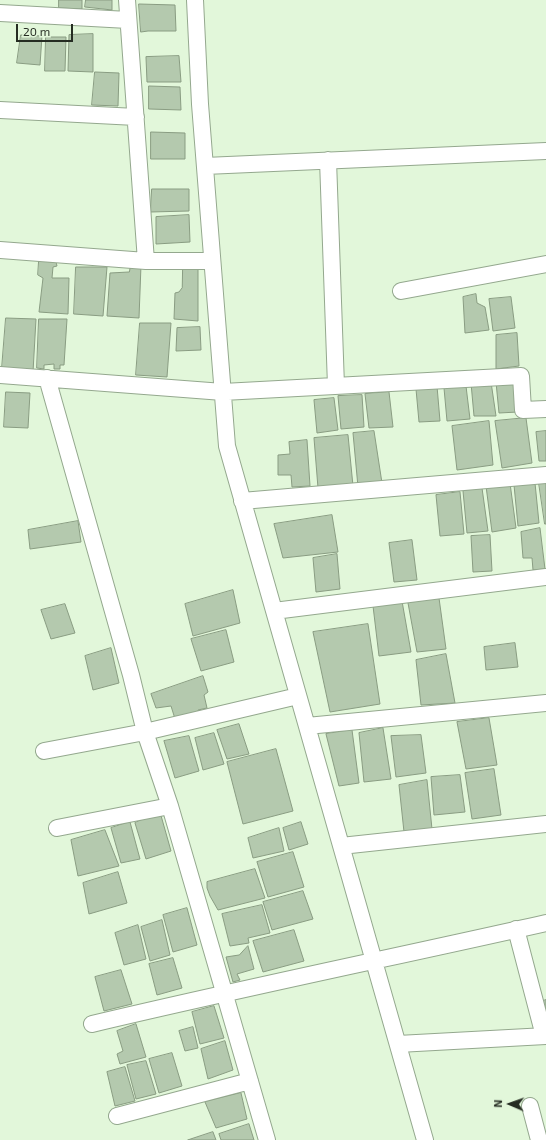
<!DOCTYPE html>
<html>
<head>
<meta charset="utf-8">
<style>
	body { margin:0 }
	#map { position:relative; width:546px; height:1140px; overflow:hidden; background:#e2f7da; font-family:"Exo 2",sans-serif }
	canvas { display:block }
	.north { position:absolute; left:490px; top:1084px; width:40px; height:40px; -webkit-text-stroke:3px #e2f7da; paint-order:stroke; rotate:272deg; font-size:11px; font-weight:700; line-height:16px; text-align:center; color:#252c22 }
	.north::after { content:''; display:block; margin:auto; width:14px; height:18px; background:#252c22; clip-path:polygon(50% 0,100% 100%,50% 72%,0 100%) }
	.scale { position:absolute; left:16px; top:24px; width:57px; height:18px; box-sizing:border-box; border:2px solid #252c22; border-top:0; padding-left:5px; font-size:12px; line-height:14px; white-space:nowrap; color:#252c22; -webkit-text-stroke:3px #e2f7da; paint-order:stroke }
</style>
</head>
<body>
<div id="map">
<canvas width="546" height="1140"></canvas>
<div class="north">N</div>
<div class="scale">20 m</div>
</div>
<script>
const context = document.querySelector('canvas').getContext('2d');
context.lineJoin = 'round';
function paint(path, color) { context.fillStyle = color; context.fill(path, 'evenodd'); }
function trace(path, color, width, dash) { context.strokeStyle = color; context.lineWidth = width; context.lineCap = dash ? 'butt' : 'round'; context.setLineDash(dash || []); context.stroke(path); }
const building = new Path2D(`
	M59 0H82V9L59 8Z
	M86 0H112V10L85 7Z
	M139 4 175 5 176 31H148L141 32Z
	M93 34V72L68 71 69 35Z
	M21 35 42 36 40 65 17 63Z
	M46 37H66L65 71H45Z
	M179 56 181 82H147L146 57Z
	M95 72 119 73 118 106 92 105Z
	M149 86 180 87 181 110 149 109Z
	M151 132 185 133V159H151Z
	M152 189H189V211L151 212Z
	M189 215 190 242 156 244V217Z
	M39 261 56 262 57 266 53 267 52 278H69L68 314 39 312 43 278 38 275Z
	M131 265H141L139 318 107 316 110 273 129 272Z
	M76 267H107L103 316 74 314Z
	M183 269H198V321L174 319 175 293 179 292 182 288Z
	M476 294 477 303 485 307 489 330 465 333 463 297Z
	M511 297 515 328 493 331 489 299Z
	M6 318 36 319 33 372 2 368Z
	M39 319H67L64 365H60V369H54V364L44 365V369L37 368Z
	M140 323H171L167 377 136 375Z
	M200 327 201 350 176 351 177 328Z
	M517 333 519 366 496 369V335Z
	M516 380 518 412 499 413 496 382Z
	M491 382 496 416H474L471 383Z
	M437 386 440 421 419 422 416 389Z
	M466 386 470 419 447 421 444 388Z
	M6 392 30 393 28 428 4 427Z
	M389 392 393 427 369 428 365 394Z
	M362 395 364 427 341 429 338 396Z
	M334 398 338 430 317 433 314 400Z
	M526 418 532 463 502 468 495 421Z
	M489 421 493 465 457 470 452 426Z
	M374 431 382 483 358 487 353 433Z
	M546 431V461H539L536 432Z
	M348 435 353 486 318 488 314 438Z
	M307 440 310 486 292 487 291 475H278V455L290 454 289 442Z
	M510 483 516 528 492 532 486 486Z
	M535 483 539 523 518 526 514 485Z
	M539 483H546V524H545Z
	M482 488 488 531 467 533 463 491Z
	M460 492 464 534 440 536 436 495Z
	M332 515 338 552 283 558 274 524Z
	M78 521 81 542 30 549 28 530Z
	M540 528 545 569 533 570 532 558H523L521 532Z
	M490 535 492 571 473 572 471 536Z
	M412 540 417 580 394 582 389 543Z
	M337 554 340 589 316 592 313 558Z
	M233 590 240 623 193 636 185 604Z
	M439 598 446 649 417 652 408 603Z
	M402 601 411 652 379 656 373 606Z
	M65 604 75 633 51 639 41 610Z
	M368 624 380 704 330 712 313 632Z
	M226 630 234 662 201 671 191 639Z
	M515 643 518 667 486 670 484 647Z
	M111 648 119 683 93 690 85 656Z
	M446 654 455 703 421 705 416 660Z
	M203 676 208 692 204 695 207 708 198 710 199 715 176 722 171 706 156 708 151 694Z
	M489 718 497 765 466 769 457 722Z
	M239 724 249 754 227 759 217 730Z
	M383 728 391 779 364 782 359 733Z
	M352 730 359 783 339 786 326 734Z
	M214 733 224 764 203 770 195 738Z
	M421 735 426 773 396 777 391 736Z
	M189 736 199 771 175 778 164 741Z
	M276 749 293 811 243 824 227 762Z
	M494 769 501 815 472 819 465 773Z
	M460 775 465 812 434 815 431 777Z
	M427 780 432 829 404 832 399 785Z
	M160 812 171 851 146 859 135 823Z
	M130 822 140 859 121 863 111 828Z
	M301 822 308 844 289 850 283 828Z
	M279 828 284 851 253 858 248 838Z
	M105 830 119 866 78 876 71 840Z
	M293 852 304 887 268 897 257 862Z
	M255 869 265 898 218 910 210 896 207 888V882Z
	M118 872 127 903 89 914 83 883Z
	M303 891 313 919 272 930 263 902Z
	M262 905 270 933 248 938 249 943 230 946 222 914Z
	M187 908 197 945 173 952 163 915Z
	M162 920 170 955 150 961 141 927Z
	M138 925 146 959 124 965 115 933Z
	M294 930 304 961 263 972 253 941Z
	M248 946 254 969 237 974 240 980 233 982 226 957 239 955Z
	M173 958 182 988 157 995 149 964Z
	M121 970 132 1004 104 1011 95 977Z
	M546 1000V1013L543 1001Z
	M214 1006 224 1038 200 1044 192 1012Z
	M136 1024 146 1057 120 1064 117 1054 123 1051 117 1031Z
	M193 1027 198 1048 185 1051 179 1031Z
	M225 1041 233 1070 208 1079 201 1049Z
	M172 1053 182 1086 159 1093 149 1059Z
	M146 1061 156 1094 136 1099 127 1065Z
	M125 1067 135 1101 115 1106 107 1072Z
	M241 1093 247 1119 216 1128 205 1102Z
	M249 1124 254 1140H221L219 1134Z
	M213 1132 216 1140H188Z`);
paint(building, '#b4c9ae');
trace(building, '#899c82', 1);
const minor = new Path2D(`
	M127 0 146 261H212
	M195 0 200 104 227 446 425 1140
	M0 13 128 20
	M0 110 136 117
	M328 160 336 386
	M205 166 546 151
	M0 250 146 261
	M401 291 546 264
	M0 375 223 392 521 376 523 410 546 409
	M47 378 131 675 145 732 170 806 267 1140
	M242 501 546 475
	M274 611 546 577
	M307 726 546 703
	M44 751 145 732 298 696
	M57 828 170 806
	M341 846 546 824
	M516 929 544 1036
	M92 1024C243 988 395 957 546 923
	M398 1044 546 1036
	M530 1106 539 1140
	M117 1116 250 1081`);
trace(minor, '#94a88e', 18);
trace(minor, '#fff', 16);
</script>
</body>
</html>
